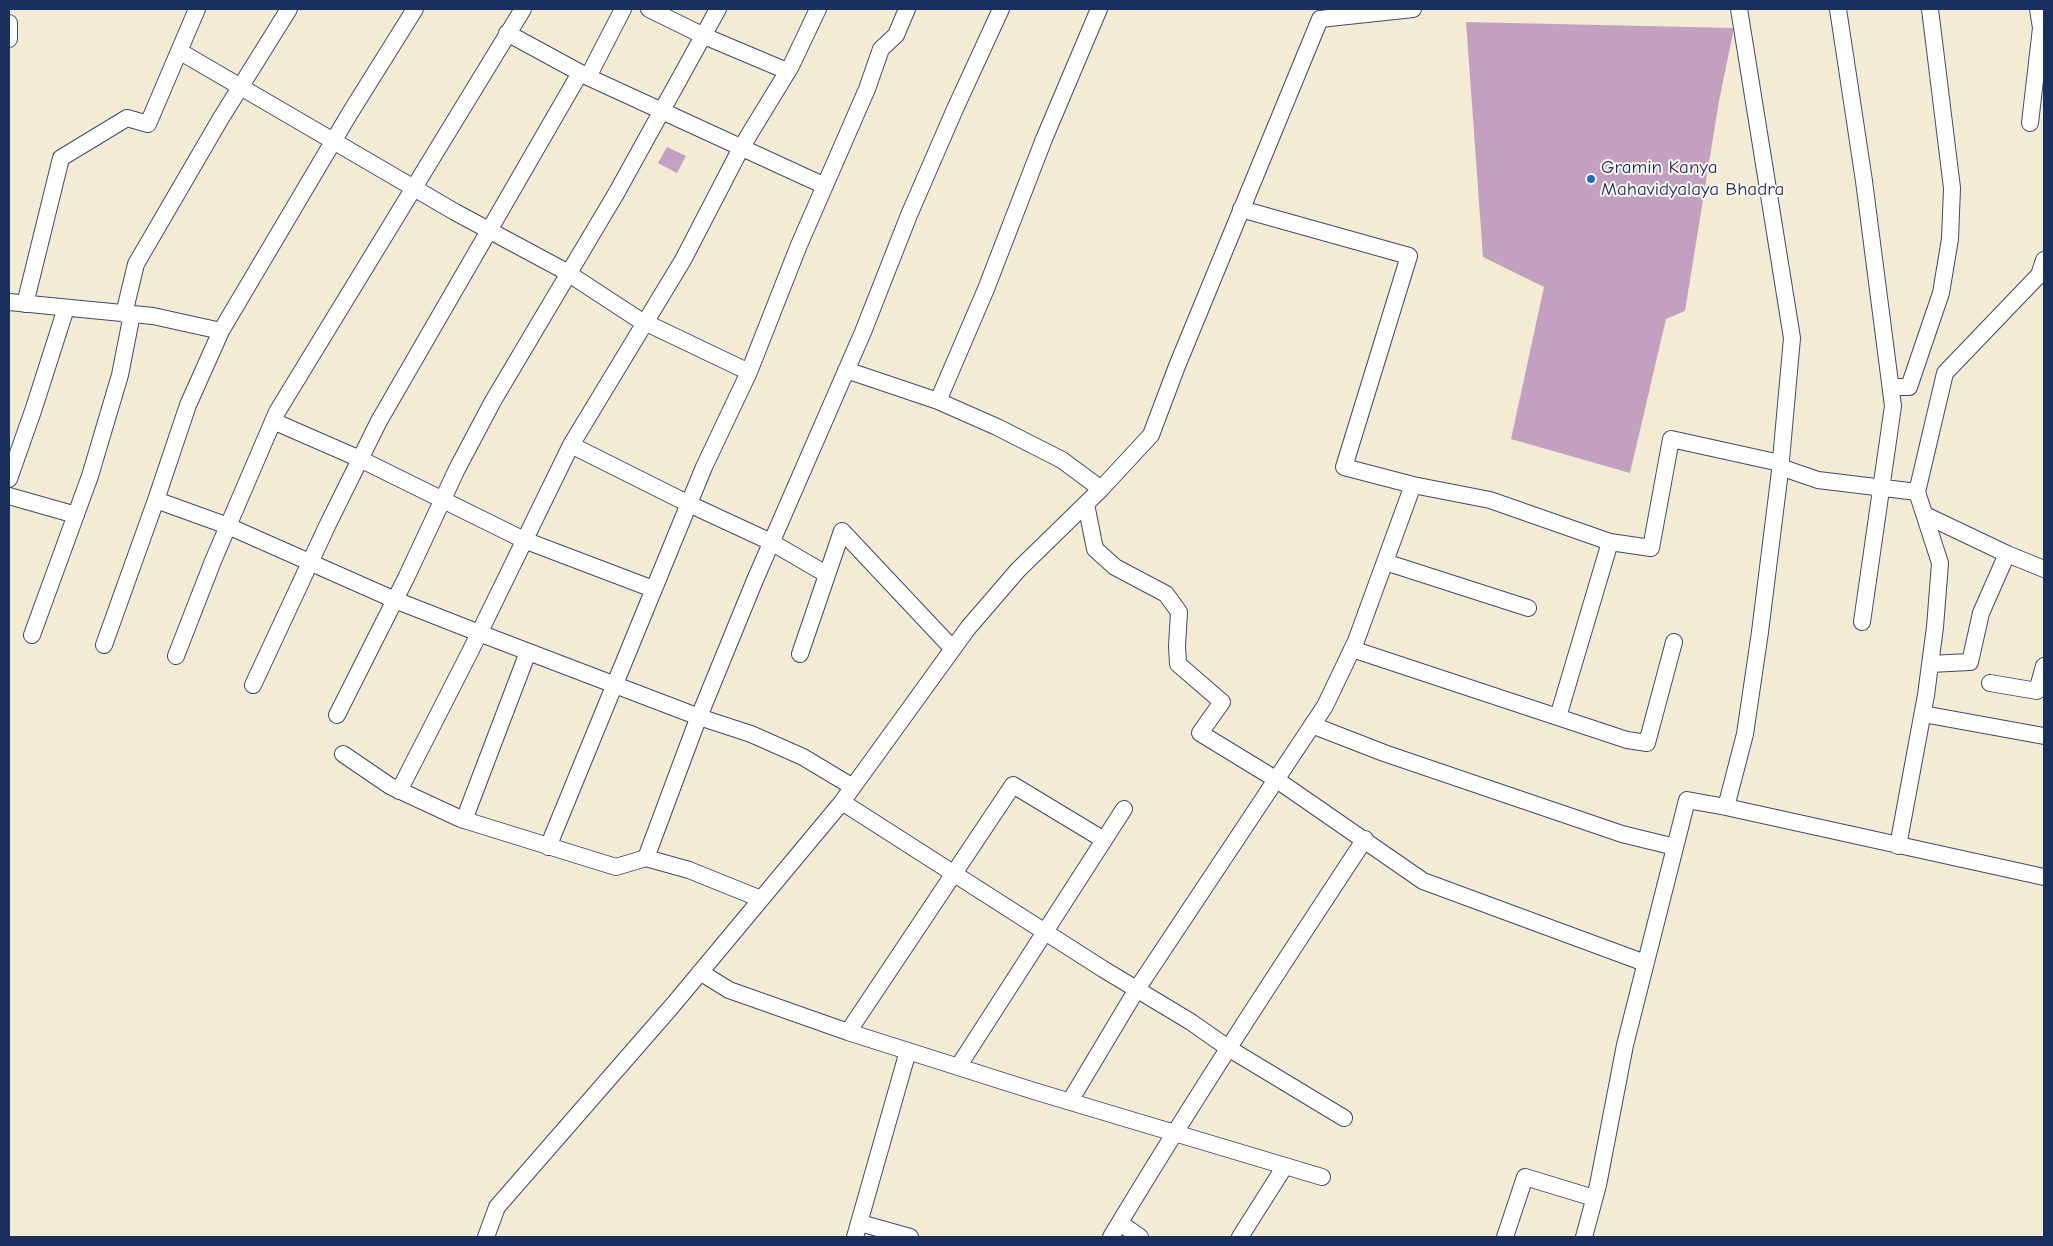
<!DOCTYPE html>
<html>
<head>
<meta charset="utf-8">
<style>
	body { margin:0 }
	#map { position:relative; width:2053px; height:1246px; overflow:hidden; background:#f4ebd4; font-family:"Comic Neue",sans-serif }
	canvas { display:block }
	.frame { position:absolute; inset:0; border:10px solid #1b2f5e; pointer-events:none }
</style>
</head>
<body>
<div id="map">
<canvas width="2053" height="1246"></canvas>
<div class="frame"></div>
</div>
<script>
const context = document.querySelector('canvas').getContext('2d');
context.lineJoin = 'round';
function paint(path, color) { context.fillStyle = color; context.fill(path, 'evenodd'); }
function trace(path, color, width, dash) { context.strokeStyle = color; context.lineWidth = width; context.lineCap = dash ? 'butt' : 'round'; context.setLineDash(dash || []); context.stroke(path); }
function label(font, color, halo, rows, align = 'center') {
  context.font = font + ' "Comic Neue",sans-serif'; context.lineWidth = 4; context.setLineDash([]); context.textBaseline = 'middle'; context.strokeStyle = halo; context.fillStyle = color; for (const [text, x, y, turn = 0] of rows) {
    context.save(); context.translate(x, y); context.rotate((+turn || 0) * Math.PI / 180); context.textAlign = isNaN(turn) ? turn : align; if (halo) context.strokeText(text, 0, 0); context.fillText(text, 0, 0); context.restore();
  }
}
paint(new Path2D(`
	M1466 22 1734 28 1719 101 1685 311 1666 319 1630 473 1511 439 1544 287 1483 257Z
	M667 147 686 156 677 173 658 163Z`), '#c4a0c0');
const street = new Path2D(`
	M649 9 704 36 787 71
	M1838 9 1864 181 1893 406 1862 622
	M2038 9 2041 28 2044 27
	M9 23V39
	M507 33 588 77 825 186
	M179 51 455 212 563 270 638 319 749 372
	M588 77 623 9
	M2030 123 2041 28
	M1241 209 1409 256 1344 467 1413 485 1490 500 1610 542 1651 548 1671 439 1780 463
	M9 302 153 316 221 331
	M25 304 61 158 127 118 148 124 197 9
	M124 314 136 264 221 118 289 9
	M846 370 938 401 997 427 1062 460 1101 489
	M1891 387H1909L1941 293 1950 239 1952 188 1930 9
	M938 401 986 289 1044 139 1099 9
	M273 421 360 459 524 540 653 589
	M571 445 689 504 771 542 826 574
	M1780 467 1818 480 1917 492 1945 373 2039 275 2044 260
	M9 479 34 408 66 308
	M9 496 76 515
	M156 500 228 526 395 600 479 633 699 717 751 734 803 757 853 787
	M1086 504 1095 549 1115 567 1166 594 1179 612 1177 646 1178 664 1222 702 1200 733 1277 780 1423 881 1645 963
	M1925 515 2007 554 2044 569
	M1385 562 1528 608
	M32 635 90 476 120 375 132 314
	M104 645 156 500 188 405 221 331 350 113 415 9
	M1352 649 1627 740 1647 743 1674 642
	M800 654 842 531 953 649
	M176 656 213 561 277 412 523 9
	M1930 664 1970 662 1981 613 2007 554
	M1990 683 2037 691 2044 666
	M253 685 328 524 379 421 580 73
	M1923 714 2044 736
	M337 715 407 576 457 469 493 401 617 192 718 9
	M1558 717 1610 542
	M1312 725 1384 753 1622 834 1675 847
	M343 754 390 786 461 819 616 867 646 858 689 870 761 899
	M399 791 470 652 571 445 683 260 741 148 791 66 818 9
	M842 802 1103 969 1191 1022 1228 1048 1344 1118
	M1726 807 2044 877
	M464 820 528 652
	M1898 846 1926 695 1935 627 1940 563 1917 492
	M548 847 704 467 749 372 799 245 867 89 881 49 896 35 907 9
	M646 858 696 724 755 580 863 332 909 215 955 109 1001 9
	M700 972 729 990 848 1032 1034 1091 1322 1177
	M848 1032 1013 785 1104 840
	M958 1067 1124 809
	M1070 1101 1137 989 1325 706 1356 641 1413 485
	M860 1223 910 1237
	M1120 1223 1140 1237
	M486 1237 497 1207 673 1005 842 802 968 628 1018 570 1101 489 1151 435 1177 366 1320 19 1413 9
	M855 1237 908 1051
	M1111 1237C1192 1102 1278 971 1365 839
	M1240 1237 1285 1166
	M1505 1237 1525 1177 1594 1198
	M1584 1237 1598 1185 1625 1045 1687 800 1726 807 1745 734 1760 632 1780 471 1792 338 1739 9`);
trace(street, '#3c4b70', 18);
trace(street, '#fff', 16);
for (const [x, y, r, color] of [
	[1591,179,5,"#1f6fb2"]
]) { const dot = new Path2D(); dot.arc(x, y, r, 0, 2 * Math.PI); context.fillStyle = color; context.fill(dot); trace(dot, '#fbf7ec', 2); }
label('19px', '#1b2f5e', '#fbf7ec', [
	["Gramin Kanya",1601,168],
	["Mahavidyalaya Bhadra",1601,190]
], 'left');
</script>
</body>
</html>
